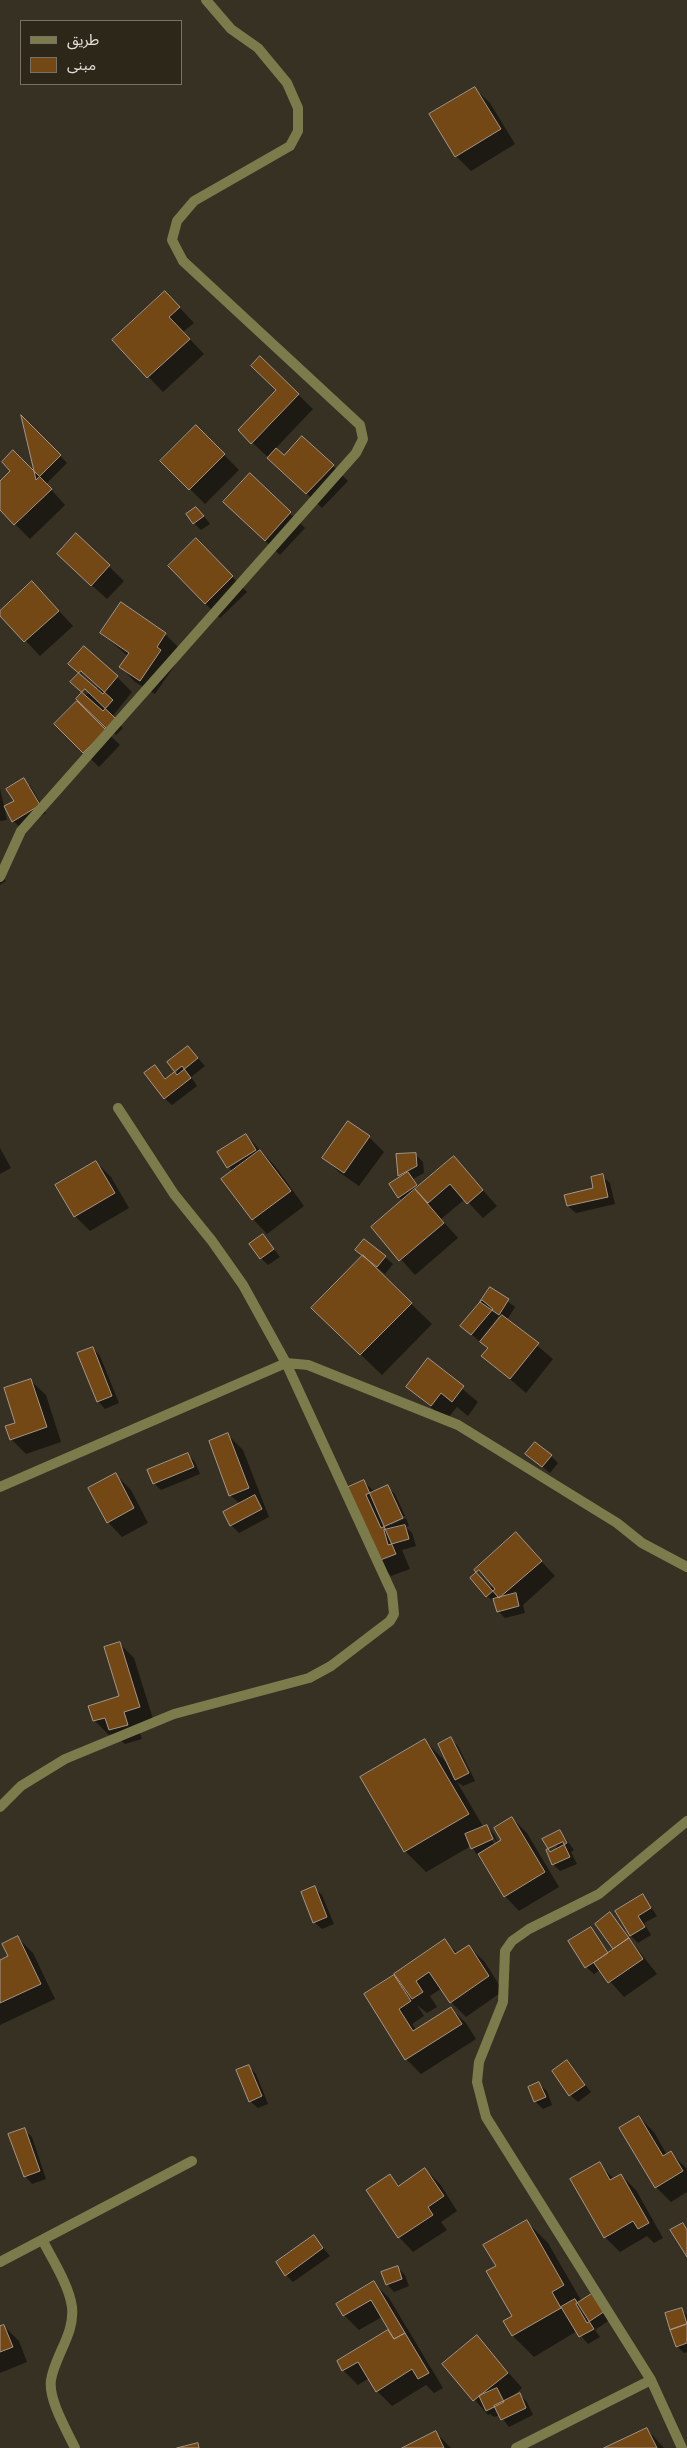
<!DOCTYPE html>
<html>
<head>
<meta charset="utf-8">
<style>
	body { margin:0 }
	#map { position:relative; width:687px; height:2448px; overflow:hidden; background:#373124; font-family:Karla,"Noto Sans Arabic",sans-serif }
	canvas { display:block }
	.legend { position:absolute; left:20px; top:20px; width:162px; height:65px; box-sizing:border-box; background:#2d271a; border:1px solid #777166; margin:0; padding:6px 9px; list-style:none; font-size:15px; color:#e5e1d9 }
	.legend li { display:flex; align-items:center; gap:10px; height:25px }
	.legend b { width:25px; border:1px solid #777166 }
</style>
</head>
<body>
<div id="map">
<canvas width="687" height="2448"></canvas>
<ul class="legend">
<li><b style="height:6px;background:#7c7b4c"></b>طريق</li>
<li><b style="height:14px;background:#744815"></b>مبنى</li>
</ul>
</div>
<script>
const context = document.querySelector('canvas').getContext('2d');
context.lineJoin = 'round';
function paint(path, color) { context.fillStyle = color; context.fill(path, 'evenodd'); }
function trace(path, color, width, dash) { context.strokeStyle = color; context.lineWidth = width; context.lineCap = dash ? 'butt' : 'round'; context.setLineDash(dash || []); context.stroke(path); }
paint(new Path2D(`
	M475 89 490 103 515 144 471 171 456 156Z
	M165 292 194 323 183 332 204 354 163 392 113 340Z
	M260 358 313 409 275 449 284 457 333 466 348 481 322 508 239 430 278 390Z
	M24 419 67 463 46 484 65 505 30 539 0 509V483L12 471 36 474Z
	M196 427 239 470 205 504 162 461Z
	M250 475 305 528 280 555 240 517Z
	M204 516 210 524 201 530 194 523Z
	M76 535 124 581 107 599 74 569Z
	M196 540 247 592 220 618 205 603Z
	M47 598 73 626 40 656 0 613Z
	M121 604 165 634 180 649 171 662 175 665 155 694 135 682 121 667 128 656 101 633Z
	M117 677 132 692 112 717 123 728 116 735 78 699Z
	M77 703 120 745 99 767 56 724Z
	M24 780 31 787 46 813 21 828 13 821 16 801Z
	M0 788 7 820 0 821Z
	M0 872 6 881 0 885Z
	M188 1047 205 1066 191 1077 197 1086 172 1105 164 1098 155 1066 167 1079 177 1072Z
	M246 1135 275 1166 304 1206 267 1234 253 1219 233 1172 219 1153Z
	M369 1137 384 1152 359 1186 339 1172 324 1157Z
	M0 1148 11 1168 0 1174Z
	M416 1155 423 1162 424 1173 413 1179 419 1187 454 1158 497 1206 483 1218 465 1199 441 1219 458 1238 415 1275 372 1227 403 1201 399 1197 401 1178 398 1156Z
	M96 1162 111 1177 129 1208 90 1231 75 1216Z
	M602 1176 610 1183 615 1204 576 1213 568 1206 594 1189Z
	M263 1235 280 1257 268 1265 261 1258Z
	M357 1250 385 1257 393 1264 385 1274 374 1265 372 1266 432 1324 382 1375 334 1329 363 1257Z
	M490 1288 515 1307 507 1320 553 1359 526 1393 483 1356 488 1349 482 1342 501 1318 499 1316 479 1341 462 1326Z
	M93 1348 100 1356 119 1403 105 1409 98 1401Z
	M428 1360 478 1402 468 1416 457 1407 446 1420 407 1387Z
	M31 1381 46 1395 61 1442 26 1454 11 1439Z
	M228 1435 243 1450 269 1517 239 1533 231 1525 240 1504 230 1495Z
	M188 1454 195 1462 200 1474 161 1490 154 1483Z
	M527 1454 551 1456 558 1463 550 1473Z
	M116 1475 131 1490 148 1523 122 1537 108 1522Z
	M364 1482 375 1492 387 1487 395 1494 405 1516 391 1522V1525L406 1518 409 1526 406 1527 412 1533 416 1546 402 1550 410 1569 391 1576 376 1562Z
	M516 1534 555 1576 523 1605 525 1613 505 1618 498 1611 495 1602 487 1596Z
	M119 1643 134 1658 154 1722 138 1727 142 1739 125 1744 114 1734 109 1735 94 1720 120 1697Z
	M451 1739 458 1746 475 1781 463 1786 457 1782 484 1828 487 1827 494 1834 498 1843 503 1840 512 1818 527 1833 559 1887 519 1911 505 1896 471 1846 426 1872 405 1851 425 1741 449 1765ZM489 1834H492L497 1844 495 1845Z
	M560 1831 574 1850 571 1852 577 1864 560 1871 553 1864Z
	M314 1888 322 1895 334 1924 322 1929 314 1922Z
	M643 1896 657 1916 644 1923 651 1935 638 1943 631 1936 616 1912Z
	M610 1914 657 1974 624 1997 600 1970 594 1974 586 1967 590 1928 609 1953 614 1950 597 1924Z
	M18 1938 33 1953 55 1999 0 2025V1961L9 1957Z
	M445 1941 458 1954 469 1947 484 1961 503 1991 466 2017 451 2002 442 1988 430 1996 437 2007 427 2013 417 2005 424 2016 412 2024 416 2030 451 2009 466 2023 476 2039 421 2074 406 2059 366 1994Z
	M567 2062 591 2092 578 2102 570 2095Z
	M248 2066 256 2074 268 2104 258 2108 250 2101Z
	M539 2084 547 2091 552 2105 543 2109 536 2102 530 2087Z
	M639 2117 654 2132 667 2155 671 2153 687 2169V2192L671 2202 656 2187Z
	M24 2130 32 2137 46 2179 32 2184 25 2176Z
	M599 2164 614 2179 621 2175 636 2190 663 2238 654 2243 647 2236 620 2252 605 2237Z
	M425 2169 440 2184 457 2211 441 2222 447 2230 413 2252 399 2237 390 2176 400 2186Z
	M527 2222 548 2243 582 2302 593 2295 611 2319 595 2330 600 2337 588 2344 577 2331 534 2357 513 2336 514 2316 497 2267Z
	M314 2237 330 2256 293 2282 286 2275Z
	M397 2267 405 2275 409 2286 394 2292 387 2284Z
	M374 2283 389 2298 443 2388 434 2393 426 2385 392 2406 377 2391 369 2378 358 2385 343 2370 338 2362 390 2330 382 2317 359 2330 344 2315 338 2305Z
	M681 2309 687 2315V2352L684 2353 677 2346Z
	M4 2326 19 2341 27 2362 0 2373V2328Z
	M477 2337 522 2388 510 2399 519 2394 527 2402 533 2415 509 2427 500 2415 494 2417 490 2414 488 2415 444 2364Z
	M647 2429 664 2448H607Z
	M436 2433 451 2448H404Z`), '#0007');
const building = new Path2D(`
	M475 87 501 129 455 157 429 114Z
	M165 291 180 307 169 317 190 339 147 378 112 340Z
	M260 356 299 394 251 444 238 430 276 390 251 366Z
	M21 415 61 455 36 480 34 471Z
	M196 425 225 454 189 490 160 461Z
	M302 436 334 465 306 494 267 458 276 448 284 455Z
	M13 450 52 489 14 525 0 510V481L10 471 2 462Z
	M250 473 291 512 265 541 223 502Z
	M196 507 204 516 193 524 186 514Z
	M76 533 110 565 91 586 57 554Z
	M196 538 233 576 205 604 168 566Z
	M32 581 59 611 24 642 0 616V611Z
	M121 602 166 633 157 647 161 650 140 681 119 667 129 653 100 633Z
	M84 646 118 676 103 694 68 664Z
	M81 671 113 700 103 711 70 682Z
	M85 689 116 719 107 729 76 699Z
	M77 701 106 730 83 753 54 724Z
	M24 778 40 805 12 822 4 806 14 801 6 789Z
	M188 1046 198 1058 177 1075 167 1062Z
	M155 1065 165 1079 182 1066 191 1078 164 1099 144 1073Z
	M348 1121 370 1136 344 1173 322 1158Z
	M246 1134 256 1150 227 1168 217 1152Z
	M260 1150 291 1191 252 1220 221 1179Z
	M416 1153 417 1166 398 1176 396 1154Z
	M454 1156 483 1190 467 1204 450 1184 428 1203 415 1189Z
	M96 1161 115 1193 74 1217 55 1185Z
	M408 1172 417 1185 398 1198 389 1184Z
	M603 1174 608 1197 567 1206 564 1195 593 1188 591 1177Z
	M415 1189 444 1223 399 1261 371 1227Z
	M263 1234 274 1249 260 1259 249 1244Z
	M364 1239 386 1256 377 1267 355 1250Z
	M363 1255 412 1303 360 1355 311 1308Z
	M490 1287 509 1299 499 1315 480 1302Z
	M482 1300 493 1309 471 1335 460 1326Z
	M502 1315 539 1343 510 1379 481 1356 488 1348 480 1342Z
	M93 1347 112 1396 97 1402 77 1353Z
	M428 1358 464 1386 452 1402 441 1393 431 1406 406 1387Z
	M31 1379 47 1427 10 1440 5 1426 15 1423 4 1388Z
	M228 1433 249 1488 229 1496 209 1441Z
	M535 1442 552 1455 542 1467 525 1454Z
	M188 1453 194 1467 153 1484 147 1470Z
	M116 1473 134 1508 107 1523 88 1488Z
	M364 1480 396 1554 375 1562 344 1489Z
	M388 1485 403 1518 381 1528 366 1495Z
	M255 1495 262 1509 230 1526 223 1512Z
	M405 1525 409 1539 388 1545 384 1530Z
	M516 1532 542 1561 499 1598 474 1570Z
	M479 1570 495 1589 486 1597 470 1578Z
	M516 1593 519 1606 497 1612 493 1599Z
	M120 1642 140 1707 124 1712 128 1725 109 1730 105 1718 93 1721 88 1706 119 1696 104 1647Z
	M451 1737 469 1773 455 1780 438 1744Z
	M425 1739 469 1814 404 1852 360 1777Z
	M512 1817 545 1872 504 1897 478 1854 501 1840 494 1828Z
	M487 1825 493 1839 471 1849 465 1834Z
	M560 1830 567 1843 550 1852 542 1839Z
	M563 1842 570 1857 552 1865 546 1850Z
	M315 1886 327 1917 313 1923 301 1892Z
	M643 1894 651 1908 638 1916 645 1927 630 1936 615 1911Z
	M610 1912 629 1938 613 1949 595 1924Z
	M591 1927 608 1953 585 1968 568 1941Z
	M18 1936 41 1984 0 2003V1960L8 1956 2 1944Z
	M629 1938 643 1959 608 1983 594 1963Z
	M445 1939 455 1954 469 1945 489 1976 450 2003 429 1972 416 1981 423 1992 412 1999 394 1974Z
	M394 1975 411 2001 399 2009 413 2031 451 2007 462 2024 405 2060 364 1994Z
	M567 2060 585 2085 569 2096 552 2071Z
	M249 2065 262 2096 249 2102 236 2070Z
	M539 2082 546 2097 534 2102 528 2087Z
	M639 2116 663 2156 671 2151 683 2171 655 2188 619 2128Z
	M25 2128 40 2171 24 2177 8 2134Z
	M600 2162 610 2180 621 2174 649 2223 638 2229 633 2221 604 2238 570 2179Z
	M425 2168 444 2196 428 2207 433 2215 398 2238 366 2190 390 2174 398 2186Z
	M527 2220 564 2285 552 2292 561 2308 512 2336 503 2321 512 2316 486 2271 496 2266 483 2245Z
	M683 2223 687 2230V2257L670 2230Z
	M314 2235 323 2248 285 2276 276 2262Z
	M398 2266 402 2279 386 2285 381 2272Z
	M374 2281 405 2333 394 2339 371 2300 343 2316 336 2304Z
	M593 2293 605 2311 587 2323 576 2304Z
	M575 2299 594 2329 579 2337 561 2307Z
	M682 2308 687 2324 670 2330 665 2313Z
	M687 2324V2343L676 2347 670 2330Z
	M4 2325 13 2347 0 2352V2326Z
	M388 2330 394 2339 405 2333 429 2373 418 2379 412 2369 376 2392 358 2362 342 2371 337 2361Z
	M477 2335 508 2373 473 2401 442 2364Z
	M497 2388 504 2402 486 2411 479 2396Z
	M520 2393 526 2408 501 2420 494 2406Z
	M647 2428 657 2448H604Z
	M436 2431 444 2448H402Z
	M198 2443 199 2448H177Z`);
paint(building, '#744815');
trace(building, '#a39689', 1);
trace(new Path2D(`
	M0 877 21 831 356 453 363 439 360 425 183 261 172 240 177 221 194 201 290 146 298 131V108L287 83 258 48 231 29 206 0
	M0 1487 286 1363 308 1365 458 1425 617 1523 642 1543 687 1567
	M0 1807 21 1786 65 1759 174 1714 309 1678 331 1666 390 1621 394 1614 392 1593 286 1363 243 1285 212 1241 174 1194 118 1108
	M43 2241C53 2261 69 2285 72 2307 75 2334 55 2355 51 2380 48 2399 67 2431 75 2448
	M0 2262 192 2161
	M516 2448 651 2380
	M682 2448 651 2380 486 2117 477 2082 479 2062 503 2002 505 1951 512 1941 529 1929 599 1894 687 1821`), '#7c7b4c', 10);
</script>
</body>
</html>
